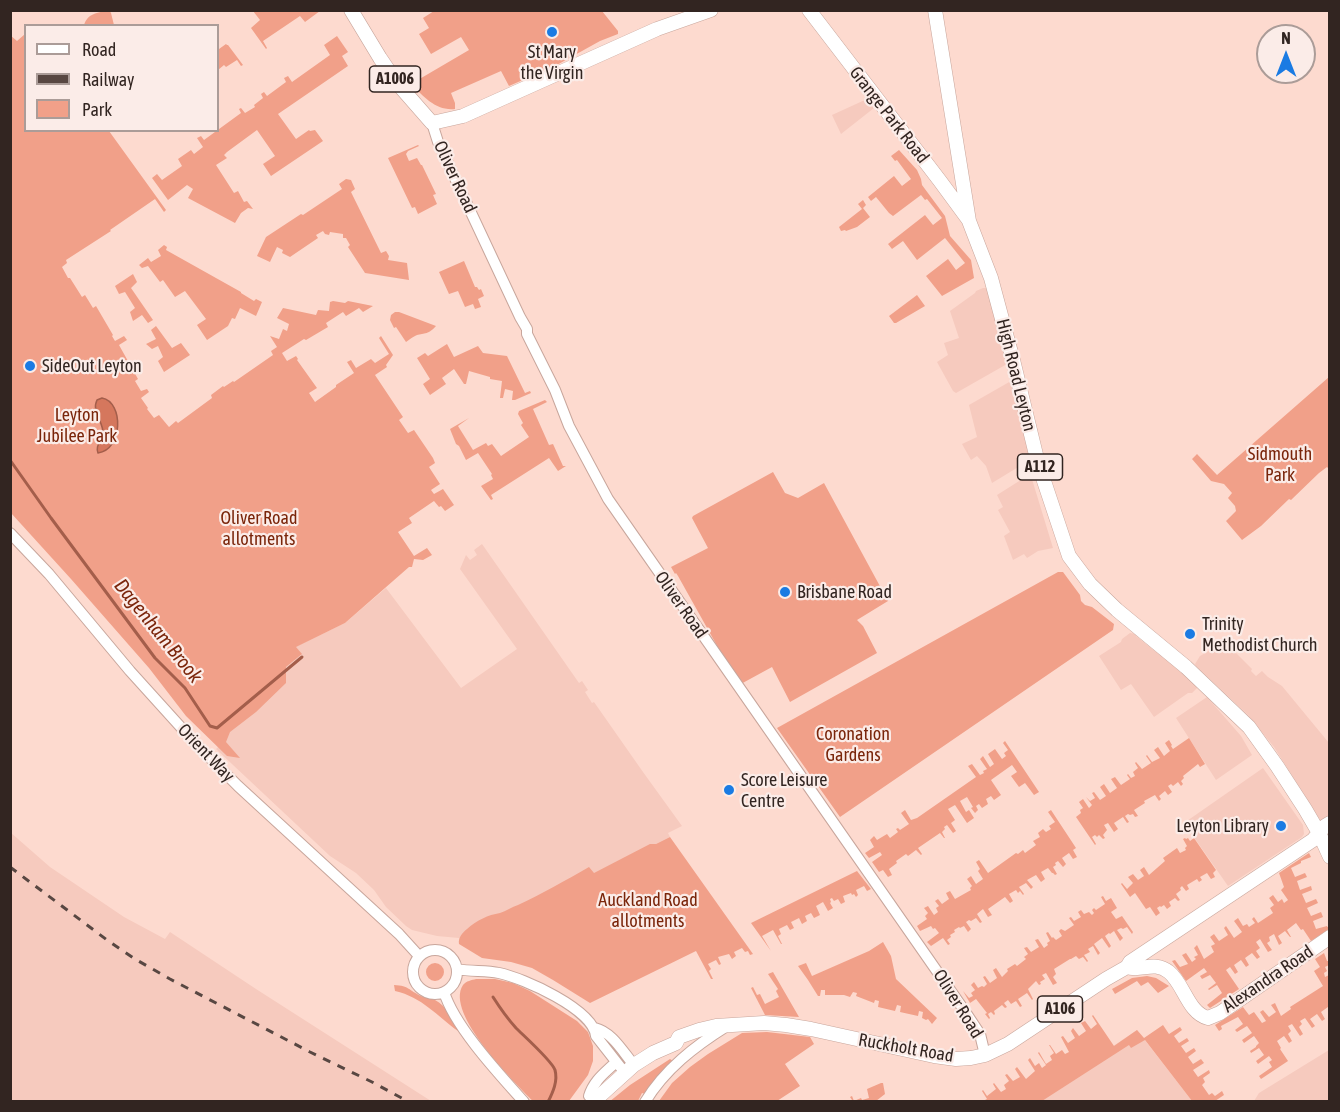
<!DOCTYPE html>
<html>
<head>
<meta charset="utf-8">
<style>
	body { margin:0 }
	#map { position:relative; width:1340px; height:1112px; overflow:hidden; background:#fddacf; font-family:"Asap Condensed",sans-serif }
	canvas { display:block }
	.frame { position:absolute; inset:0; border:12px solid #322521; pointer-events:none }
	.legend { position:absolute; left:24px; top:24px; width:195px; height:108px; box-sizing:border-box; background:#fbece8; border:2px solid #ab9c98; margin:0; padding:8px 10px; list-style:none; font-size:18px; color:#322521 }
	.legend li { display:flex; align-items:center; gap:12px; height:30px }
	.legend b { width:30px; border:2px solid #ab9c98 }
	.north { position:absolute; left:1256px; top:24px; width:60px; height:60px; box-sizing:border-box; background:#fbece8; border:2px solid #ab9c98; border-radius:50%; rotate:0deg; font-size:16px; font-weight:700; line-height:24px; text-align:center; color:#322521 }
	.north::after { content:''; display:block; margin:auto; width:21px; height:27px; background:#1a7be3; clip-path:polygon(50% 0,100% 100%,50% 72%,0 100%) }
</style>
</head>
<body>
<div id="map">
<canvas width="1340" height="1112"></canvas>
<div class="frame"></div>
<ul class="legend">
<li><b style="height:8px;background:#fff"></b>Road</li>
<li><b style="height:8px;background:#584742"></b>Railway</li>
<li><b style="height:16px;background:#f1a089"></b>Park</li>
</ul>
<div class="north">N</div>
</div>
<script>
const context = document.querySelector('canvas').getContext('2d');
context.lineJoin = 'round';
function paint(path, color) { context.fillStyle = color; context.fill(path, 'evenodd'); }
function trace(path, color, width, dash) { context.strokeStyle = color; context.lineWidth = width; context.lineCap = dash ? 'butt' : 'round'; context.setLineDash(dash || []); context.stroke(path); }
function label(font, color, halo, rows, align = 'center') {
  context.font = font + ' "Asap Condensed",sans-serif'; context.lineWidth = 4.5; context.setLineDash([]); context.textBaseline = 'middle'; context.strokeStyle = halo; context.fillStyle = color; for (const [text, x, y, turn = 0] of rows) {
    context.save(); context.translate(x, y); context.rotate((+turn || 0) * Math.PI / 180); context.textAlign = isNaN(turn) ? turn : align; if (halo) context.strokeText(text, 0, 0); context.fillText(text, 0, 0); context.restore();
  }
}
paint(new Path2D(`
	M867 99 874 108 841 134 832 115Z
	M983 288H986L988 291 1007 364 956 393 953 391 937 362 948 355 944 343 959 338 950 311 975 293 976 291Z
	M1011 381 1031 458 1028 463 1023 466H1020L992 483 986 466 977 456 971 460 962 444 977 437 969 405Z
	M1031 476 1053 548 1038 551 1027 558 1024 554 1013 560 1004 536 1010 532 998 510 1003 507 997 495 1024 478Z
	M482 544 579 683 582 681 588 690 585 692 592 703 594 702 643 772 682 826 668 833 670 837 656 844 650 845 476 933 463 942 459 938 437 936 412 930 406 926 386 907 374 890 356 873 330 856 216 749 225 740 211 730 301 654 295 647 345 623 386 588 461 688 517 649 460 569 466 555 470 560 477 555 474 550Z
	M1130 633 1136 634V636L1156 652H1158L1197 685 1198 687 1192 693H1188L1154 717 1131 684 1121 690 1099 656 1121 642 1122 639Z
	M1222 639 1252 669 1251 671 1256 676 1262 671 1268 677 1282 686 1329 743 1330 819 1322 822 1319 818 1274 747 1248 715 1196 666 1195 664 1200 656 1207 652Z
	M1207 697 1241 736 1252 755 1216 780 1176 718Z
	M1263 768 1303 825 1304 834 1302 837 1228 886 1184 823Z
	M10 832 50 867 124 917 165 939 170 932 256 989 431 1101H11Z
	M1137 1030 1192 1101 1030 1102Z
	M1329 1050V1101H1254L1259 1093Z`), '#f6cabe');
paint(new Path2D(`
	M109 10 111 13 114 25H84C88 13 97 13 109 10Z
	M253 11 320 10V11L305 22 300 16 263 41 267 48 266 49 251 28 260 20Z
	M434 11H602L618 31V34L600 41 555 66 509 86 501 71 451 93 455 103V109C436 111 424 97 411 84L469 50 461 37 431 54 419 34 429 28 423 18Z
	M25 34 26 130 109 131 166 210 164 212 155 199 110 230 111 231 66 260 67 263 62 267 68 278H70L82 297 85 295 93 308 96 306 113 335 112 336 115 341 124 336 127 340 119 345 138 379 135 381 141 391 147 389 149 392 141 398 148 408 147 409 154 418 159 415 169 427 176 421 178 423 212 398 211 395 223 386 224 387 233 381 234 382 273 355 271 351 277 347 270 336 279 339 283 329 287 331 289 324 277 318 283 308 316 315 318 310 329 311 330 302 333 301 345 303 348 301 373 306 363 312 359 308 346 316 343 312 326 323 328 327 306 340 304 339 282 353 287 361 296 356 298 359 297 360 317 388 309 393 315 402 336 387V385L354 373 347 362 351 360 356 368 371 359 375 363 389 354 379 338 381 336 393 355 386 365 387 367 375 375 403 417 399 420 408 433 414 430 433 458 435 463 429 467 440 484 431 490 434 494 443 489 454 505 445 511 441 506 439 507 434 501 409 518 412 523 398 532 414 556 427 548 432 555 423 560 414 559 412 567H409L345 623 296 647 302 654 286 667V683L256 712 230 732 226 742 240 758 227 756 186 716 149 668 71 579 11 513 10 35 17 41Z
	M337 36 348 52 342 56 348 66 278 114 296 139 309 130 310 131 315 130 323 141 271 176 263 164 275 156 257 130 227 152 224 155 227 158 216 165 234 193 238 191 244 202 247 201 253 209 248 208 241 213 235 223 188 198 193 189 187 185 168 200 152 178 157 174 162 180 182 166 178 159 191 150 194 154 203 147 197 138 201 136 204 140 241 113 239 109 241 108 245 113 255 107 254 105 263 98 261 94 264 92 267 96 286 82 284 78 288 76 292 82 330 55 324 45Z
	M226 44 227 45H228L243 65 241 66 237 60 226 67 224 65 218 70V47L219 49Z
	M418 145 419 146 408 151 406 154 409 161 417 158 421 165H422L436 194 433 195 437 204 418 214 415 207 412 208 388 158Z
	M899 150 917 170 921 179 922 185 945 216 950 236 971 260 974 278 942 296 926 276 948 259 956 270 965 263 945 238 917 260 903 241 892 249 888 244 925 215 933 225 942 218 927 199 925 200 921 195 893 216 889 213 876 197 871 201 868 197 894 176 902 186 911 179 897 160 895 161 891 156Z
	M346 179 351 180 355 189 351 192 381 253 386 251 389 256 388 260 407 263 409 280 365 273 348 247 350 245 346 238H343V234L330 232 329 235 325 234 323 231 316 235 318 238 290 257 282 253 283 250 277 247 270 262 257 256 266 237 301 214 303 215 342 189 339 184Z
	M863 200 866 205 863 208 870 217 857 227 846 231 845 230 841 231 839 227 862 209 858 204Z
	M164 245 167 247 166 250 241 292V293L254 301 256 299 262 302 256 316 240 308 235 319 232 318 228 326 207 340 197 325 206 319 185 291 175 297 163 280 160 282 148 266 142 268 139 265 148 258 151 262 161 256 158 250Z
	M464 261 475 287H477L479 290 481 289 484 296 478 299 481 307 475 309 473 304 465 307 458 291 449 294 439 272Z
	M133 274 137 282 131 288 153 320 148 323 142 315 133 321 130 312 135 308 125 292 119 294 115 286Z
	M917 295 925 306 896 323H894L889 316Z
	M395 312H399L436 326C427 336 424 332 415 336 411 338 409 340 406 342L396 327 394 328 390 320 391 315Z
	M156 326 172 348 181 343 190 355 164 372 158 361 163 357 158 346 152 349 146 344 156 339 151 330Z
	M447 344 454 357 478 346 483 353 507 356 525 393 530 391 531 393 515 400H512L513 391 505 389 503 398H500L502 381 490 379V377L469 371 466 384H464L454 369 442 378 446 384 430 395 423 384 430 379 417 358 425 353 428 356Z
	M1329 377V469L1327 467 1319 473 1291 500 1289 499 1261 526 1242 540 1226 521 1236 511 1235 506 1228 498 1232 493 1224 484 1211 481 1192 459 1197 454 1217 475Z
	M545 400 547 402 533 409 549 445 553 444 563 466H566L558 471 549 458 491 495 493 499 491 500 481 486 493 479 491 475 492 474 478 453 466 460 459 446 456 444 450 429 469 418 458 426 473 450 486 443 488 446 492 444 501 456 529 437 521 425 523 423 518 414 519 411Z
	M773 472 785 493 798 498 824 483 888 601 857 620 863 626 877 653 790 702 772 667 739 685 678 576 676 573 675 574 671 567 708 548 692 518 693 516Z
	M1058 572H1063L1080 595 1081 601 1085 605 1092 607 1114 624 1113 630 840 817 777 728Z
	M1189 738 1205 764 1200 767 1198 764 1183 776 1184 778 1181 781 1183 784 1181 786 1178 782 1173 786 1171 784 1168 786 1172 792 1168 795 1165 791 1159 796 1161 799 1159 801 1155 795 1144 801 1145 803 1134 810 1138 816 1135 817 1133 814 1130 815 1128 814 1125 816 1129 822 1127 823 1123 817 1114 823 1118 829 1114 832 1108 823 1104 825 1107 830 1103 835 1105 838 1103 839 1099 835 1097 837 1095 835 1092 837 1096 844 1095 845 1076 817 1081 813 1080 810 1083 808 1079 802 1083 799 1089 808 1092 805 1086 797 1090 801 1095 798 1092 793 1094 792 1100 800 1106 796 1100 787 1104 784 1110 793 1117 788 1111 779 1115 777 1121 785 1130 779 1127 775 1128 774 1131 778 1135 776 1133 772 1138 768 1135 763 1136 762 1142 769 1151 763 1146 756 1147 755 1152 762 1160 758 1154 750 1158 747 1164 756 1170 751 1165 743 1169 740 1172 745 1171 746 1173 749Z
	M1005 741 1039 792 1034 795 1025 783 1019 787 1011 776 1017 772 1012 765 991 780 1001 795 994 800 991 796 986 799 988 804 982 808 979 804 976 806 978 810 975 813 971 808 973 807 967 797 960 801 966 812 969 810 974 818 967 823 955 805 948 809 955 820 951 823 956 831 953 833 947 825 944 827 945 829 942 832 945 838H944L940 833 918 848 922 854 921 855 916 850 908 856 906 854 896 861 897 863 889 869 892 875 888 877 883 870 879 872 872 862 882 855 880 852 869 858 865 853 874 847 870 840 874 836 877 840 887 834 890 838 898 832 896 829 898 828 900 830 909 824 901 813 905 810 911 820 917 818 976 777 968 766 972 764 980 775 984 773 983 771 987 769 980 759 983 756 990 767 994 764 988 754 995 749 1002 759 1006 756 1004 753 1008 750 1003 743Z
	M1051 810 1076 848 1073 850 1077 857 1073 859 1069 853 1062 858 1066 864 1063 867 1058 861 1055 863 1056 865 1053 867 1057 874 1055 875 1053 873H1052L1048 868 1041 872 1045 879 1041 882 1036 875 1027 880 1033 887 1031 889 1026 883 1019 887 1024 894 1023 895 1020 891 1018 893 1016 890 1009 894 1013 901 1010 903 1005 897 988 909 992 915 988 917 983 909 977 914 982 922 980 923 976 918 971 921 969 920 966 922 971 929 968 932 964 926 960 928 959 927 954 930 955 932 950 935 951 937 947 940 950 944 948 945 943 938 931 946 927 942 939 933 935 928 933 929 931 926 920 931 917 926 927 919 925 916 928 913 924 908 928 906 934 915 938 912 936 908 939 906 935 901 938 899 942 904 949 899 946 893 950 891 955 899 971 890 970 888 972 886 967 879 971 876 976 884 983 879 978 871 980 869 976 862 979 860 988 873 1016 853 1018 854 1023 850 1025 853 1036 845 1033 841 1040 837 1038 833 1043 829 1046 832 1051 829 1049 826 1055 822 1048 812Z
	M670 837 753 954 750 955 748 951 745 952 742 948 734 952 736 956 732 959 729 954 718 957 721 964 719 965 716 960 708 964 711 969 709 971 713 979H711L696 951 590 1003 553 980 532 968 511 962 482 958 459 944C458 938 462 933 467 929 477 920 488 915 500 913 506 911 512 907 518 905 542 894 566 880 589 867L594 873 650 844H656Z
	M1185 838 1186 839 1188 838 1190 841 1194 838 1216 870 1213 873 1215 877 1211 879 1207 873 1200 877 1202 880 1199 882 1197 879 1187 885 1189 889 1186 891 1182 886 1180 888 1181 890 1176 894 1180 900 1178 901 1175 898 1169 902 1171 906 1167 909 1164 905 1161 907 1160 906 1157 908 1160 913 1156 916 1150 907 1146 909 1135 893 1130 897 1121 884 1122 883 1127 889 1133 883 1128 877 1133 874 1138 880 1144 876 1140 870 1144 867 1149 875 1165 861 1163 858 1177 848 1180 853 1186 850 1185 848 1187 846 1183 839Z
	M1309 853 1311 857 1301 861V863L1291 868 1295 877 1305 873 1307 877 1297 881 1300 890 1311 886 1312 890 1302 894 1306 903 1316 899 1318 903 1307 908 1311 916 1321 912 1323 917 1313 921 1316 929 1327 926V927L1329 926V929L1311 941 1303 929 1301 930 1296 923 1287 930 1291 937H1290L1285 931 1278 936 1282 943 1279 945 1274 934 1269 937 1270 941 1267 943 1272 950 1268 952 1260 939 1256 942 1260 948 1256 951 1260 957 1257 959 1252 953 1245 958 1249 965 1246 967 1241 960 1234 965 1238 972 1235 974 1230 967 1226 970 1239 989 1210 1008 1207 1005 1222 993 1217 985 1209 990 1208 989 1216 983 1210 975 1202 979 1200 976 1207 972 1204 968 1186 981 1172 961 1175 960 1180 967 1188 964 1182 955 1186 953 1192 962 1196 959 1194 957 1198 955 1194 948 1197 945 1204 959 1214 952 1211 946 1215 944 1210 937 1214 934 1219 941 1228 935 1224 928 1226 926 1234 938 1242 932 1234 921 1238 918 1243 926 1247 924 1249 927 1255 923 1252 919 1254 917 1258 923 1273 913 1270 908 1274 905 1269 898 1273 895 1278 902 1282 899 1284 903 1288 900 1281 890 1284 887 1279 873Z
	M857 871 871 889 867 891 864 886 856 890 858 895 856 897 854 894 852 895 851 893 843 896 845 902 841 904 838 899 834 901 832 898 830 899 831 902 830 903 833 908 828 911 823 902 816 906 820 915 814 918 811 913 805 916 807 921 802 924 799 918 791 922 794 928 790 930 787 925 779 929 781 934 778 936 782 944H781L773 930 762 936 771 951 751 923Z
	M1103 896 1106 901 1111 898 1117 908 1111 912 1116 919 1122 916 1133 932 1132 934 1127 927 1123 929 1121 928 1117 930 1123 938 1120 941 1114 931 1110 934 1109 933 1105 936 1111 946 1109 948 1102 938 1094 944 1100 953 1098 955 1093 946 1088 949 1090 952 1084 955 1088 961 1087 962 1083 957 1079 959 1076 956 1071 959H1070L1054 969 1056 974 1053 977 1057 983 1053 985 1046 973 1042 975 1045 979 1040 982 1041 984 1039 985 1036 981 1028 989 1033 999 1032 1000 1027 993 1018 999 1022 1006 1020 1007 1016 1001 1011 1004 1008 1000 1004 1003 1007 1007 1005 1008 1002 1005 994 1011 995 1014 994 1015 991 1012 988 1014 990 1018 989 1019 985 1014 987 1013 976 999 970 1003 963 991 969 998 973 996 971 993 975 990 971 985 974 982 978 988 982 986 984 987 987 984 983 977 985 976 990 983 997 978 993 970 996 968 1002 977 1008 971 1007 969 1015 964 1017 966 1026 959 1024 957 1028 954 1024 948 1027 947 1031 952 1039 947 1035 940 1038 939 1044 948 1048 945 1047 943 1050 941 1046 933 1048 932 1052 938 1053 937 1056 940 1062 936 1059 931 1061 929 1065 931 1074 925 1069 918 1071 917 1074 921 1081 917 1078 912 1081 910 1084 914 1089 912 1092 915 1094 913 1092 910 1094 908 1096 910 1105 904 1101 897Z
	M883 942 891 956 896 979 937 1018 932 1024 928 1019 926 1020 922 1018 923 1012 919 1011 918 1016 900 1012 901 1006 897 1005 895 1011 878 1007 879 1001 875 1000 874 1003 856 996 857 993 853 992 850 997 844 995H825V990H821L820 996H818L808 980 798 966 806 963 812 976 869 951Z
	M1324 953 1327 961H1330L1329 965 1325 967 1327 971 1324 973 1325 977 1329 975V1009L1328 1007 1321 1012 1325 1019 1322 1021 1317 1014 1310 1019 1315 1026 1312 1028 1305 1018 1300 1021 1302 1024 1299 1027 1303 1034 1300 1036 1292 1024 1288 1026 1291 1031 1288 1034 1292 1041 1289 1043 1284 1036 1277 1041 1281 1048 1280 1049 1288 1061 1261 1079 1259 1076 1272 1067 1269 1062 1272 1060 1269 1056 1258 1064 1256 1061 1264 1055 1259 1048 1251 1053 1250 1051 1256 1047V1046L1259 1043 1254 1036 1244 1043 1242 1040 1252 1033 1247 1026 1237 1032 1235 1030 1243 1024 1238 1017 1221 1026 1222 1029 1219 1031 1215 1025 1243 1007 1249 1015 1254 1012 1262 1023 1266 1021 1260 1012 1263 1010 1269 1017 1276 1012 1271 1005 1275 1003 1281 1016 1291 1009 1290 1007 1323 986 1314 971 1320 967 1315 959Z
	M426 972a9 9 0 1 1 18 0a9 9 0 1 1-18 0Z
	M773 972 799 1017 765 1015 751 988 753 987 757 995 760 994 765 1004 779 997 776 991 778 989 768 974Z
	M1147 976 1156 978 1169 986 1158 993 1148 982 1141 986 1137 981 1115 994 1112 989 1132 978Z
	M476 979H495L513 983 530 991 577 1021 588 1032 593 1046V1061L588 1075 569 1101H533C515 1083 444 1013 463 985 466 981 472 980 476 979Z
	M394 985C410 986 408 990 421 996 425 998 430 998 435 1000 446 1006 455 1020 458 1031 437 1016 422 997 395 991Z
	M1093 1015 1114 1046 1137 1030 1144 1038 1163 1025 1169 1034 1180 1027 1182 1030 1174 1036 1179 1043 1187 1038 1189 1041 1181 1046 1186 1053 1194 1048 1196 1051 1188 1057 1193 1064 1201 1059 1204 1063 1193 1070 1198 1077 1209 1070 1210 1073 1203 1078 1205 1082 1202 1085 1209 1095 1212 1093 1215 1096 1222 1091 1224 1095 1215 1101H1192L1145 1040 1131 1048 1129 1045 1042 1101H983L987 1099 982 1091 983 1090 987 1096 996 1089 993 1084 994 1083 1001 1092 1006 1089 1004 1085 1009 1081 1005 1075 1007 1074 1013 1081 1020 1077 1015 1069 1017 1067 1026 1079 1035 1071 1028 1060 1030 1058 1035 1066 1039 1063 1042 1068 1046 1065 1038 1053 1039 1052 1046 1064 1052 1060 1050 1056 1054 1053 1049 1045H1050L1056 1054 1062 1050 1065 1054 1069 1052 1061 1037 1063 1036 1068 1043 1075 1038 1071 1031 1073 1028 1079 1036 1086 1031 1081 1023 1085 1021 1091 1029 1097 1024 1092 1016Z
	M767 1032 810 1037 814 1044 785 1064 800 1086 777 1101H659L672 1083 690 1067 708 1054 742 1033Z
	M670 1059 673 1061 645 1094 642 1093 638 1101 609 1102 630 1085Z
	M881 1083H883L885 1094 876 1101H851L852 1100 850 1097 852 1096 854 1101 861 1098 862 1100 869 1098 867 1089Z`), '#f1a089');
const water = new Path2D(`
	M102 398C124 402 123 450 98 453 95 444 102 443 103 434 104 422 91 412 97 400Z`);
paint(water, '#d5775d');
trace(water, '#a45e4b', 1.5);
trace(new Path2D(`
	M10 460 51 518 155 658 185 688 210 726 217 728 302 657
	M493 997C500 1008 507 1018 516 1028 524 1036 552 1061 555 1070 558 1081 553 1092 548 1102`), '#a45e4b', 3);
const minor = new Path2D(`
	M432 123 438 142 520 317 527 329V334L555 390 569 426 608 499 964 1010 980 1034 985 1055
	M10 533 49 574 130 671 196 744 238 786 399 934 419 956
	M413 972a22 22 0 1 1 44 0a22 22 0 1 1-44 0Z
	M457 969C471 972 485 970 499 973 523 978 593 1009 596 1036L625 1073
	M444 992C455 1027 499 1074 524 1102
	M595 1028C612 1032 623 1052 634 1065
	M589 1096C594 1080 605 1073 616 1062
	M645 1102C665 1069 695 1046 727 1026`);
const major = new Path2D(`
	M351 10 380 58 397 83 432 123 463 116 657 29 711 10
	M809 10 940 181 968 219
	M935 10 969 221 991 278 1013 360 1038 463 1069 556 1090 584 1117 610 1186 667 1249 727 1277 766 1305 809 1319 833 1330 857
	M1127 967C1141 972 1154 960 1169 972 1184 984 1188 1013 1208 1018L1220 1013 1330 937
	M593 1102 634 1065 653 1053 676 1043 679 1037 699 1030 716 1026 764 1023 786 1025 811 1029 934 1056 956 1059 971 1058 985 1055 1008 1044 1106 979 1127 967 1130 962 1313 840 1325 826 1330 823`);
trace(minor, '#c8a69c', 12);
trace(major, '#c8a69c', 15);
trace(minor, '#fff', 10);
trace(major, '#fff', 14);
trace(new Path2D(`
	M10 867 107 940 135 959 170 979 310 1052 372 1082 409 1102`), '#584742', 3, [8, 8]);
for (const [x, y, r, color] of [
	[552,32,6,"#1a7be3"],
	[30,366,6,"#1a7be3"],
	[785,592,6,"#1a7be3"],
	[1190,634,6,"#1a7be3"],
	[729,790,6,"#1a7be3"],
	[1281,826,6,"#1a7be3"]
]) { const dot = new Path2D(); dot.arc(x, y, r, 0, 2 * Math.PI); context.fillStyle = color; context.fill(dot); trace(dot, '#fbece8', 2); }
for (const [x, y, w] of [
	[395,79,51],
	[1040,467,45],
	[1060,1009,45]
]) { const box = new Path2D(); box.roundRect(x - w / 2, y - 13, w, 26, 4.5); context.fillStyle = '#fbece8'; context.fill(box); trace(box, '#322521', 1.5); }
label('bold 16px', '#322521', null, [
	["A1006",395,79],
	["A112",1040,467],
	["A106",1060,1009]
]);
label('18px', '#322521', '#fbece8', [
	["St Mary",552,52,"center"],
	["the Virgin",552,73,"center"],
	["SideOut Leyton",42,366],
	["Brisbane Road",797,592],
	["Trinity",1202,624],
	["Methodist Church",1202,645],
	["Score Leisure",741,780],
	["Centre",741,801],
	["Leyton Library",1269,826,"right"]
], 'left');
label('18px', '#322521', '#fbece8', [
	["Grange Park Road",889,115,52],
	["Oliver Road",455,177,65],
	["High Road Leyton",1016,375,76],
	["Oliver Road",681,605,55],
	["Orient Way",206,753,46],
	["Alexandra Road",1268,979,-34],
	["Oliver Road",958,1004,58],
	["Ruckholt Road",906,1048,10]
]);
label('18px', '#7a250a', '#fbece8', [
	["Leyton",77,415],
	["Jubilee Park",77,436],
	["Sidmouth",1280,454],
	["Park",1280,475],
	["Oliver Road",259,518],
	["allotments",259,539],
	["Coronation",853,734],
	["Gardens",853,755],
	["Auckland Road",648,900],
	["allotments",648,921]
]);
label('italic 20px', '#7c270d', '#fbece8', [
	["Dagenham Brook",158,631,51]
]);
</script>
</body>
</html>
